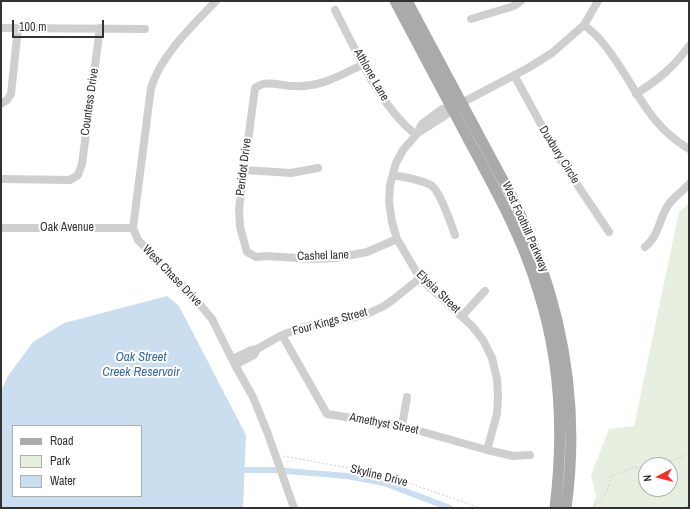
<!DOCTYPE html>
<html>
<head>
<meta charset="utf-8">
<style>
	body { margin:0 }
	#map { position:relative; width:690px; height:509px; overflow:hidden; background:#fff; font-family:"Archivo Narrow",sans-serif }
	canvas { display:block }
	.frame { position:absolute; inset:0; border:2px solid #323232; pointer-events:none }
	.legend { position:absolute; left:12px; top:425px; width:130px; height:72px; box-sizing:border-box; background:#fff; border:1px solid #adadad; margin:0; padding:5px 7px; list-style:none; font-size:12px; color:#323232 }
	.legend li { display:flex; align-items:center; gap:8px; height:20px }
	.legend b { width:20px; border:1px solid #adadad }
	.north { position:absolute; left:638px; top:457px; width:40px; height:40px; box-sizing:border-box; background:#fff; border:1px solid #adadad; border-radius:50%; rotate:263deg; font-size:11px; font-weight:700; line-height:16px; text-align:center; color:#323232 }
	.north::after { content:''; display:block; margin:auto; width:14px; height:18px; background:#f53028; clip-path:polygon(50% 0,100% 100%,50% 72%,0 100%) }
	.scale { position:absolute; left:12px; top:20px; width:92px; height:18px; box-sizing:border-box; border:2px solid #323232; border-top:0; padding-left:5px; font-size:12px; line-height:14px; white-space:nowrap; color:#323232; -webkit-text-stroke:3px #fff; paint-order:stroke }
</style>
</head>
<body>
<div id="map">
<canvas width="690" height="509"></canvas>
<div class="frame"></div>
<ul class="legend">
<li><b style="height:5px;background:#aaa"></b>Road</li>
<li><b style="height:11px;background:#e6efe0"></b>Park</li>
<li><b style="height:11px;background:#cbdef0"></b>Water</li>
</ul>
<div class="north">N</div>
<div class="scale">100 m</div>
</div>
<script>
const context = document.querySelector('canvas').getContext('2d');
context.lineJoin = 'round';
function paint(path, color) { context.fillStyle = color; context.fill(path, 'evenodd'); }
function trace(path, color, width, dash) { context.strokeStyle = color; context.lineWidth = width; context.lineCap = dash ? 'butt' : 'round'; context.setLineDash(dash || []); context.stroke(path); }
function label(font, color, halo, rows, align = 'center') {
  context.font = font + ' "Archivo Narrow",sans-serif'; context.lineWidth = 4; context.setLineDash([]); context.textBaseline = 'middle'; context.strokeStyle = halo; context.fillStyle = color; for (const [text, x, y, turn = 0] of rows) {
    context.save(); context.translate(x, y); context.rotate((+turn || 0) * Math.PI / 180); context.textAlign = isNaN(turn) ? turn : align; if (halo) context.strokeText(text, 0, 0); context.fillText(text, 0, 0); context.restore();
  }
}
paint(new Path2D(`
	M689 203V508H592L596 496 591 475 609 429 634 426 679 212ZM646 465H670V489H646Z`), '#e6efe0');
paint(new Path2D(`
	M167 296 179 306 246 435 243 508H1V391L8 376 33 342 64 323ZM13 426H141V496H13Z`), '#cbdef0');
trace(new Path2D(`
	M684 508 689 505`), '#cbdef0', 2);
trace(new Path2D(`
	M237 470H274L347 476 384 483 450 508`), '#cbdef0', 6);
trace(new Path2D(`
	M283 456 383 474 480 508
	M650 465 680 458 689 453
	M592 508 605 495 612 476 632 468 646 466`), '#cfcfcf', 1, [2, 2]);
trace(new Path2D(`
	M216 1C192 26 161 55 151 88L133 228 138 240 198 302 212 319 235 365 253 397 268 434 294 508
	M335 10C357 52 378 104 416 135
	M471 19 514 6 521 1
	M584 25C590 30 597 35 602 42 633 78 644 123 689 149
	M1 28 145 29
	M364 64C341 75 320 88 293 86 280 86 267 79 255 88L239 209 240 227 247 252 256 257 266 256 313 259 336 258 367 252 397 239
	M514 75 560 159 609 232
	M636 94C659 79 673 68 689 46
	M1 104 7 100 11 94 18 28
	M452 108 442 109 422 124 416 135 403 150 396 163 390 185 389 202 392 222 397 239 420 278 472 326 483 340 492 358 497 379 498 397 497 414 487 450
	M418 133 446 115 452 108 528 68 552 53 584 25 598 1
	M244 170 291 173 318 168
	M393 175C403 177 424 180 432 186 441 193 451 224 455 235
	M1 179 70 180 78 175 82 164 100 28
	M1 228H133
	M645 247C660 235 659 217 669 204 675 196 683 191 689 184
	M462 316 485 291
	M282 335 327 414 402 426 487 450 513 456 530 455
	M232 359 251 350 257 349 282 335 304 327 325 322 352 318 367 314 384 306 394 299 420 278
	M235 365 254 355 257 349
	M402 426 407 397`), '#cfcfcf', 8);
trace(new Path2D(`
	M395 1C421 50 447 99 473 148 498 194 523 240 538 290 561 361 564 435 555 508
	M407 1 514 201C561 298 581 400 566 508`), '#aaa', 11);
label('12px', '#323232', '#fff', [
	["Athlone Lane",371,75,60],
	["Countess Drive",90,102,-82],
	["Duxbury Circle",559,155,58],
	["Peridot Drive",244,167,-83],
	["West Foothill Parkway",525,227,66],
	["Oak Avenue",67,228],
	["Cashel lane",323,256,-2],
	["West Chase Drive",172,276,46],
	["Elysia Street",438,292,44],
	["Four Kings Street",330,322,-15],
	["Amethyst Street",384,424,11],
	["Skyline Drive",379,476,14]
]);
label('italic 13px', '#376a9d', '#fff', [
	["Oak Street",141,358],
	["Creek Reservoir",141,373]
]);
</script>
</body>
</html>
